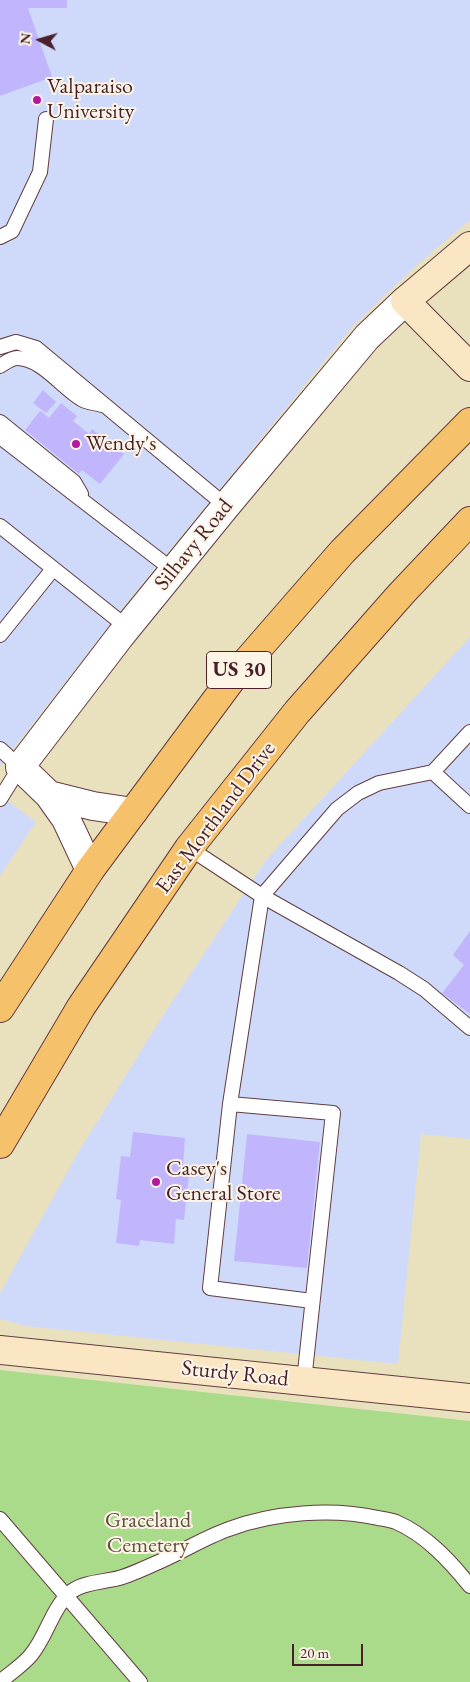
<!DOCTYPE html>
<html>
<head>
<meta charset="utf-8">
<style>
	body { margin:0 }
	#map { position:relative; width:470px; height:1682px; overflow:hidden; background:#e9e1bd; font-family:"EB Garamond",serif }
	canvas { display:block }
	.north { position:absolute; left:15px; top:15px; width:50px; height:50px; -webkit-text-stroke:4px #fcf5e5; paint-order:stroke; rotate:276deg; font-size:14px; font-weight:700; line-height:20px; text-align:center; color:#4a1f2b }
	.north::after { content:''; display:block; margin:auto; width:18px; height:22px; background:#4a1f2b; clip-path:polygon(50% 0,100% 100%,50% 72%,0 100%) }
	.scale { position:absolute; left:292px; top:1644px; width:71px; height:22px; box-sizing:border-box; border:2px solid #4a1f2b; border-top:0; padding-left:6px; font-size:15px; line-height:18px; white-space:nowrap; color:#4a1f2b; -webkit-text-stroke:4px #fcf5e5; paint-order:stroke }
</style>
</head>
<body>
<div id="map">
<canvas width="470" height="1682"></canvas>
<div class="north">N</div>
<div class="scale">20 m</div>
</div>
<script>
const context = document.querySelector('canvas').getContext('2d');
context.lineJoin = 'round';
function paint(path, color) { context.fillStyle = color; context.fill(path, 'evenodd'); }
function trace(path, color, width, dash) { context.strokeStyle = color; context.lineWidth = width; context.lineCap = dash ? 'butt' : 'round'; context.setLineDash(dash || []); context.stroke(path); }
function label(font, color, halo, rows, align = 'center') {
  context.font = font + ' "EB Garamond",serif'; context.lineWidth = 4; context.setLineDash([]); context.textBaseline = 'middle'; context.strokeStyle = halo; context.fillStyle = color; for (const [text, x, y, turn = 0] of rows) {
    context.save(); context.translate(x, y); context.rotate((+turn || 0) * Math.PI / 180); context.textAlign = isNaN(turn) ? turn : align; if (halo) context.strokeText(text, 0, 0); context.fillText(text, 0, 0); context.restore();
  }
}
paint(new Path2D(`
	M0 0H470V220L418 264 354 325 133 595 0 766Z
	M470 637V1139L421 1134 398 1364 26 1326 0 1319V1293L79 1151 162 1017 266 860Z
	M0 795 36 822 0 876Z`), '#cfdafa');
paint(new Path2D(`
	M0 1370 470 1421V1682H0Z`), '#aadb8a');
paint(new Path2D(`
	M0 0H67V8H28L52 77 0 96Z
	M43 390 56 402 46 413 33 403Z
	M61 403 77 416 73 421 89 434 92 429 124 454 100 484 82 470 79 474 25 430 40 411 49 418Z
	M470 931V1014L442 993 464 965 453 955Z
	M133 1132 185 1138 183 1166H190L184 1220 176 1219 174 1244 140 1240 139 1246 116 1243 121 1200 116 1199 121 1156 130 1157Z
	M247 1134 320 1142 307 1268 234 1261Z`), '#c1b6fe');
const lane = new Path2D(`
	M0 237 12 231 40 172 46 119
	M0 347 16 342 36 348 226 506
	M0 366C5 363 11 358 17 358 42 358 63 389 83 400 88 403 96 403 102 405
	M0 422 74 482 81 494
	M0 437 174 571
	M0 526 128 628
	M0 635 53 569
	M470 732 433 772 379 783 358 793 337 809 262 896 399 973 424 989 470 1028
	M0 749 20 767 0 799
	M433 772 470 806
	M189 848 262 896 230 1104 210 1288 312 1301
	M230 1104 333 1113 304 1381
	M0 1519 140 1682
	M0 1682C10 1673 23 1665 31 1655 47 1636 52 1607 72 1591 84 1582 104 1582 119 1578 130 1575 143 1569 154 1564 179 1554 203 1538 229 1529 274 1512 332 1508 378 1518 384 1519 391 1520 396 1522 426 1535 450 1561 470 1586`);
const street = new Path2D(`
	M49 795 93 806 133 812
	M90 870 66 819 49 795 20 767 121 635 226 506 367 337 405 301`);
const secondary = new Path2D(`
	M470 246 405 301 470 367
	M0 1350 470 1398`);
const highway = new Path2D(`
	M0 1008 90 870 234 676 342 552 470 422
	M0 1144 81 1007 189 848 297 712 401 594 470 521`);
trace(lane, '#623c41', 16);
trace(street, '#623c41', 30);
trace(secondary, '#623c41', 30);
trace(highway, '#623c41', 30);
trace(lane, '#fff', 14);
trace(street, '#fff', 28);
trace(secondary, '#fbe6c4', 28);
trace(highway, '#f5c16b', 28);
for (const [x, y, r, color] of [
	[37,100,5,"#b5179e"],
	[76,444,5,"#b5179e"],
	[156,1182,5,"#b5179e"]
]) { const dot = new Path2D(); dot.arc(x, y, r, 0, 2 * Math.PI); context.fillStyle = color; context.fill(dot); trace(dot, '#fcf5e5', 2); }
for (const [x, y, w] of [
	[239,670,65]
]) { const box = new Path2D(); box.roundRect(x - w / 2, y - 18.5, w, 37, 4); context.fillStyle = '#fcf5e5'; context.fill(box); trace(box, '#4a1f2b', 1); }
label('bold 21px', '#4a1f2b', null, [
	["US 30",239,670]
]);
label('22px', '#4a1f2b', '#fcf5e5', [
	["Valparaiso",47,87],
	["University",47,112],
	["Wendy's",86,444],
	["Casey's",166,1169],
	["General Store",166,1194]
], 'left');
label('22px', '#4a1f2b', '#fcf5e5', [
	["Silhavy Road",194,545,-51],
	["East Morthland Drive",216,818,-53],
	["Sturdy Road",235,1374,6]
]);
label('22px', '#624e43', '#fcf5e5', [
	["Graceland",148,1521],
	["Cemetery",148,1546]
]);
</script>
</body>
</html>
